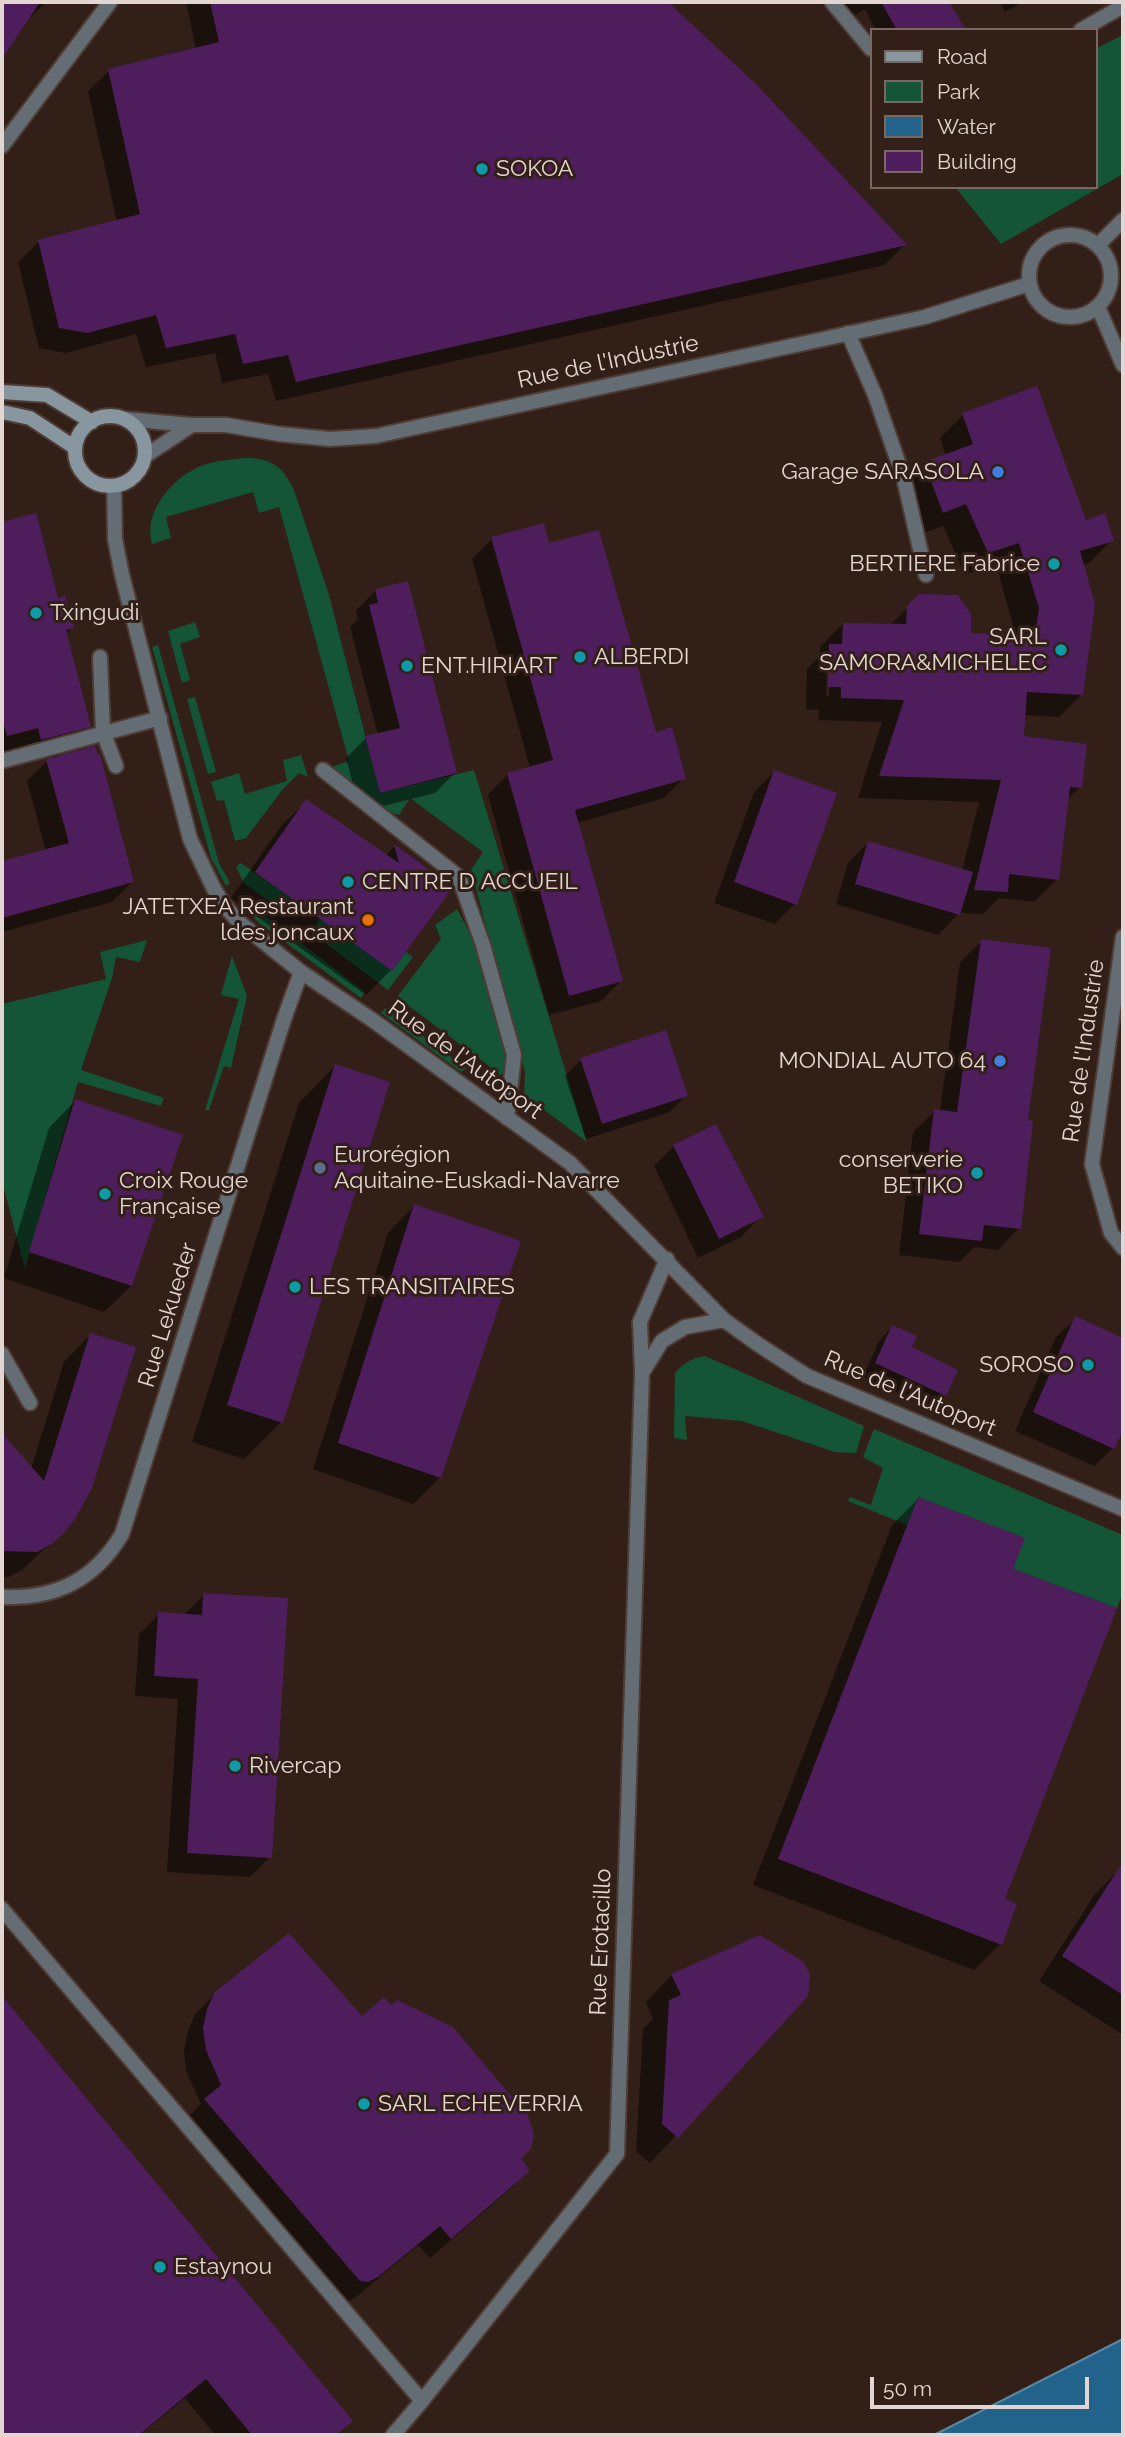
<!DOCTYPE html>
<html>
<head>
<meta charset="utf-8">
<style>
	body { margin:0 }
	#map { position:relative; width:1125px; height:2437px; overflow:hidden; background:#321f17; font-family:Raleway,sans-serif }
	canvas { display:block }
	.frame { position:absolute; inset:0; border:4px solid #e3d6d1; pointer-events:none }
	.legend { position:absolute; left:870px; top:28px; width:228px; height:161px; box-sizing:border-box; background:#321f17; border:2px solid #796861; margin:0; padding:9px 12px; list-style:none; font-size:21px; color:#e3d6d1 }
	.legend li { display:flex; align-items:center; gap:14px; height:35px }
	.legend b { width:35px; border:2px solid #796861 }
	.scale { position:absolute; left:870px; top:2377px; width:219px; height:32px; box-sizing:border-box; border:4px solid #e3d6d1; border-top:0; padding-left:9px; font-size:21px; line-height:24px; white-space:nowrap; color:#e3d6d1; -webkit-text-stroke:5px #321f17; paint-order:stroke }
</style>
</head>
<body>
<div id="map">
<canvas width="1125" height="2437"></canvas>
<div class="frame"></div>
<ul class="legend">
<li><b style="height:9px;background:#87969f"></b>Road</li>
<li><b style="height:19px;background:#135536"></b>Park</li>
<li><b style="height:19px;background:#21638b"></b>Water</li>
<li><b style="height:19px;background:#4e1e5c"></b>Building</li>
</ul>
<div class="scale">50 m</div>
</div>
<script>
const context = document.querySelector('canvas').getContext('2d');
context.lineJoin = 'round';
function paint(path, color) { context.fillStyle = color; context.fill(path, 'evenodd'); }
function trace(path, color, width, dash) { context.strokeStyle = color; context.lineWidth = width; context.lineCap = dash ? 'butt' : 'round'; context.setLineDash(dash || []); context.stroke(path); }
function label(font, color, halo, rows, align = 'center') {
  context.font = font + ' Raleway,sans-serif'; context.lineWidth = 6; context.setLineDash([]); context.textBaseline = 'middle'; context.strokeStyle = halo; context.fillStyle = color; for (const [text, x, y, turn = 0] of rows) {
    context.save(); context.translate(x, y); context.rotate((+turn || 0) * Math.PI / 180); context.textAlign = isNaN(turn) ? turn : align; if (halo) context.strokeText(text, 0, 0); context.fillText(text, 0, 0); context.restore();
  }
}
paint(new Path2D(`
	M1123 35V174L1001 244 955 187H1095V49Z
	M245 458C271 458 283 466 294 490L329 595 380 793 474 770 587 1142 524 1095 525 1072 471 870 483 852 410 798 399 815C373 808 351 786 332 767L349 761 279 507 259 513 253 492 166 517 171 538 152 544C144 516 166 485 191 471 207 461 227 460 245 458Z
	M195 622 200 637 180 644 190 680 182 683 168 631Z
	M158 645 219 863 230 883 226 886 211 858 152 647Z
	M195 697 216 772 208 774 187 699Z
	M301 755 308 777 299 773 283 789 246 838 235 841 224 800 217 801 211 782 239 773 245 794 287 781 283 760Z
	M241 863 299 903 289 916 244 883 236 867Z
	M247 902 365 992 361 998 259 923 241 904Z
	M457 909 475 943 508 1065 501 1075 397 997 441 939 435 925Z
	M320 918 392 971 406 952 413 957 388 990 313 934 314 928Z
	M147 940 140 962 116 957 112 978 81 1070 164 1098 161 1106 78 1082 25 1269 2 1181V1004L106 979 100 952Z
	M232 956 247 996 231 1068 224 1066 209 1110H205L239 999 221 995Z
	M385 1008 466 1068 461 1072 381 1013Z
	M705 1356 864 1426 856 1453 835 1452 742 1421 685 1416 687 1440 674 1438 675 1373C683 1363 693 1358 705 1356Z
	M874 1429 1123 1535V1593L1117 1608 1013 1569 1024 1538 918 1497 907 1525 848 1501 850 1497 871 1505 883 1468 863 1457Z`), '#135536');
const water = new Path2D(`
	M1123 2339V2435H934Z`);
paint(water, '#21638b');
trace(water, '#5b86a0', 2);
paint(new Path2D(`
	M2 2H46L31 17 29 16 2 56Z
	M186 2H666L755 85 904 245 885 265 276 401 268 374 222 383 215 353 146 367 136 334 66 353 39 348 18 262 39 242 117 222 88 91 109 71 196 49Z
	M841 2H948L964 30H876L865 9 850 18Z
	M1000 2H1023L1005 12Z
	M1036 388 1085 522 1112 540 1089 563 1082 566V694L1059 717 1024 715 1022 738 1080 787 1066 801 1057 879 1034 902 999 898 983 914 959 913 938 935 836 904 848 863 868 843 962 871 979 802 858 798 882 722 818 720 819 710 806 709 807 669 820 656V647L843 624 889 626 920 596 969 635 1016 636 996 564 965 575 943 526 920 534 902 487 925 464 946 456 940 438 963 415ZM831 653 829 696H826L827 657Z
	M35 515 56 600 72 628 65 635 89 726 57 758 132 882 112 902 2 932V864L46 851 27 781 52 756 15 766 11 754 2 756V524Z
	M492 539 548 546 654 734 684 778 664 798 577 823 621 981 601 1001 549 1015 488 795 508 774 530 768 472 559Z
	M375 591 455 773 435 793 360 812 346 758 366 738 378 735 350 627 358 619 356 611Z
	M774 772 795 904 775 924 714 903 754 792Z
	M307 801 385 856 394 847 445 884 391 970 366 995 231 898 281 826Z
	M982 941 1019 1228 998 1250 974 1247 959 1262 899 1255 913 1132 935 1111H940L960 962Z
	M581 1060 686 1095 670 1112 586 1139 565 1076Z
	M335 1066 281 1422 244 1459 192 1442 299 1103Z
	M75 1101 180 1136 131 1286 104 1312 4 1278 49 1128Z
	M674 1146 761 1216 741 1237 698 1258 654 1166Z
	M414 1206 440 1477 413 1504 313 1469 388 1233Z
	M1075 1319 1123 1340V1426L1113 1448 1094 1466 1015 1431 1056 1337Z
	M892 1327 945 1395 931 1408 863 1377 879 1341Z
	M90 1335 61 1533 22 1570 9 1577H2V1433L31 1469 64 1362Z
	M918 1499 1011 1570 1000 1944 974 1970 753 1885 892 1525Z
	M204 1595 270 1857 250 1877 167 1872 178 1699 135 1696 139 1634 159 1614 183 1616Z
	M1119 1870 1123 1873V2035L1039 1981 1095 1894Z
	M672 1975 806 1996 650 2163 636 2151 643 2029 653 2019 646 2002Z
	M216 1993 362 2019 519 2159 528 2171 508 2191 430 2258 418 2245 356 2297 347 2302 339 2301 185 2120 201 2104 186 2071 184 2050 188 2031 195 2014Z
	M2 1999 350 2421 336 2435H215L185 2398 140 2435H2Z`), '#0007');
paint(new Path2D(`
	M2 2H40L2 59Z
	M210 2H668L756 84 907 245 296 382 288 355 243 364 235 334 166 348 156 315 87 333 59 328 38 240 140 214 108 69 219 42Z
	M881 2H949L966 30H897Z
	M1037 386 1086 520 1105 513 1114 541 1080 551 1095 604 1083 695 1027 692 1024 736 1087 744 1082 788 1070 787 1059 880 1009 874 1008 892 974 890 1001 780 879 776 904 700 841 698V687H828L829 644H842L843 623 906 624 907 606 919 594 958 595 971 614V633L1035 635 1039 608 1019 543 988 553 966 504 943 513 924 462 973 444 962 413Z
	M36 513 58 598 65 596 74 628 66 630 91 727 41 740 38 728 7 736 2 718V522Z
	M544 523 549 543 599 530 656 732 672 727 686 779 575 810 623 981 569 996 507 773 553 760 491 537Z
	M408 581 457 773 380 793 365 736 400 728 369 605 378 603 375 589Z
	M95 746 98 755 100 754 134 882 2 918V861L69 843 46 759Z
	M774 770 837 793 797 905 734 882Z
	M306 799 399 863 394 844 447 883 446 886 451 890 392 971 255 872Z
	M868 841 973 872 960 915 855 884Z
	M981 939 1051 948 1028 1120 1033 1121 1021 1229 984 1225 982 1241 919 1234 934 1109 957 1112Z
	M666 1030 688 1096 602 1124 580 1058Z
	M335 1064 390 1082 283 1423 227 1405Z
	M75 1099 183 1135 132 1286 29 1252Z
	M716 1124 764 1217 719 1239 673 1145Z
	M414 1204 521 1241 441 1478 338 1443Z
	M1075 1316 1123 1338V1431L1114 1449 1033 1412Z
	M892 1325 917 1336 912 1347 958 1370 946 1396 875 1363Z
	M90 1333 136 1347 92 1488 75 1519 63 1534 51 1544 37 1552 2 1551V1433L44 1481Z
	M918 1497 1025 1538 1013 1569 1117 1608 1005 1899 1017 1904 1002 1945 778 1859Z
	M203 1593 288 1598 272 1858 187 1853 198 1679 154 1676 158 1612 202 1615Z
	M1123 1862V1995L1062 1956Z
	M289 1933 362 2016 384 1997 391 2005 397 2000 453 2027 511 2096 526 2109 534 2134 531 2149 521 2158 530 2171 451 2239 440 2226 378 2277 368 2282 360 2281 204 2099 221 2085 206 2050 203 2028 207 2009 215 1992Z
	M760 1935 804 1962 810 1975 808 1996 678 2138 662 2124 669 2000 681 1995 671 1974Z
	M2 1996 353 2421 336 2435H252L206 2379 139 2435H2Z`), '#4e1e5c');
const lane = new Path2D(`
	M2 146 110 2
	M848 333 875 395 904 479 926 575
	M100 657 103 732 116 766
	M2 761 160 718
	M323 770 459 877 483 945 514 1055 507 1118
	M2 1354 30 1403
	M2 1909 422 2401`);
const street = new Path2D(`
	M832 2 871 49
	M1081 30 1123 6
	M1029 276a41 41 0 1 1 82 0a41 41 0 1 1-82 0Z
	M1098 245 1123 220
	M1098 307 1123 365
	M125 419 192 425H226L279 434 330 439 376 436 925 317 1029 284
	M145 456 192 425
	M114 486 115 539 122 575 190 839 214 889 224 905 240 923 301 972 371 1019 570 1163 724 1320 759 1345 807 1376 1123 1509
	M1123 937 1092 1164 1111 1233 1123 1248
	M667 1259 640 1322 642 1373 662 1341 685 1327 724 1320
	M2 1597C55 1599 94 1581 122 1534L284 1019 301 972
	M393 2435 422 2401 617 2154 642 1373`);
const secondary = new Path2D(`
	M2 392 47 395 92 422
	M2 412 30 418 74 447
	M75 451a35 35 0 1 1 70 0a35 35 0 1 1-70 0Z`);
trace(lane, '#4e3c35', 18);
trace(street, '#4e3c35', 18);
trace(secondary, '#4e3c35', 18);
trace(lane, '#636d73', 14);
trace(street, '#636d73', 14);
trace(secondary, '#87969f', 14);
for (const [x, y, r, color] of [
	[482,169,7,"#0f9aa8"],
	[998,472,7,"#3f7fe0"],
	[1054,564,7,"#0f9aa8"],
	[36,613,7,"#0f9aa8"],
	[1061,650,7,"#0f9aa8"],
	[580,657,7,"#0f9aa8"],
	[407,666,7,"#0f9aa8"],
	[348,882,7,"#0f9aa8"],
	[368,920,7,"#e8710a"],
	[1000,1061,7,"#3f7fe0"],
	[320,1168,7,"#5c6f8a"],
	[977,1173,7,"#0f9aa8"],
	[105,1194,7,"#0f9aa8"],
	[295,1287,7,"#0f9aa8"],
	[1088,1365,7,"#0f9aa8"],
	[235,1766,7,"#0f9aa8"],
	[364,2104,7,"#0f9aa8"],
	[160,2267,7,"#0f9aa8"]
]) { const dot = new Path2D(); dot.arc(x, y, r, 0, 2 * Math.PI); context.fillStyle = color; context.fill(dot); trace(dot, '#321f17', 2.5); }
label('23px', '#e3d6d1', '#321f17', [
	["SOKOA",496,169],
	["Garage SARASOLA",984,472,"right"],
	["BERTIERE Fabrice",1040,564,"right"],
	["Txingudi",50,613],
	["SARL",1047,637,"right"],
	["SAMORA&MICHELEC",1047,663,"right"],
	["ALBERDI",594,657],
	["ENT.HIRIART",421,666],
	["CENTRE D ACCUEIL",362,882],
	["JATETXEA Restaurant",354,907,"right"],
	["ldes joncaux",354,933,"right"],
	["MONDIAL AUTO 64",986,1061,"right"],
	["Eurorégion",334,1155],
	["Aquitaine-Euskadi-Navarre",334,1181],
	["conserverie",963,1160,"right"],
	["BETIKO",963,1186,"right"],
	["Croix Rouge",119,1181],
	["Française",119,1207],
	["LES TRANSITAIRES",309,1287],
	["SOROSO",1074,1365,"right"],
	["Rivercap",249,1766],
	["SARL ECHEVERRIA",378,2104],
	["Estaynou",174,2267]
], 'left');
label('23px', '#e3d6d1', '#321f17', [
	["Rue de l'Industrie",608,362,-12],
	["Rue de l'Industrie",1084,1051,-82],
	["Rue de l'Autoport",465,1060,36],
	["Rue Lekueder",168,1315,-73],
	["Rue de l'Autoport",910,1394,23],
	["Rue Erotacillo",601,1942,-88]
]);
</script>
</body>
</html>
